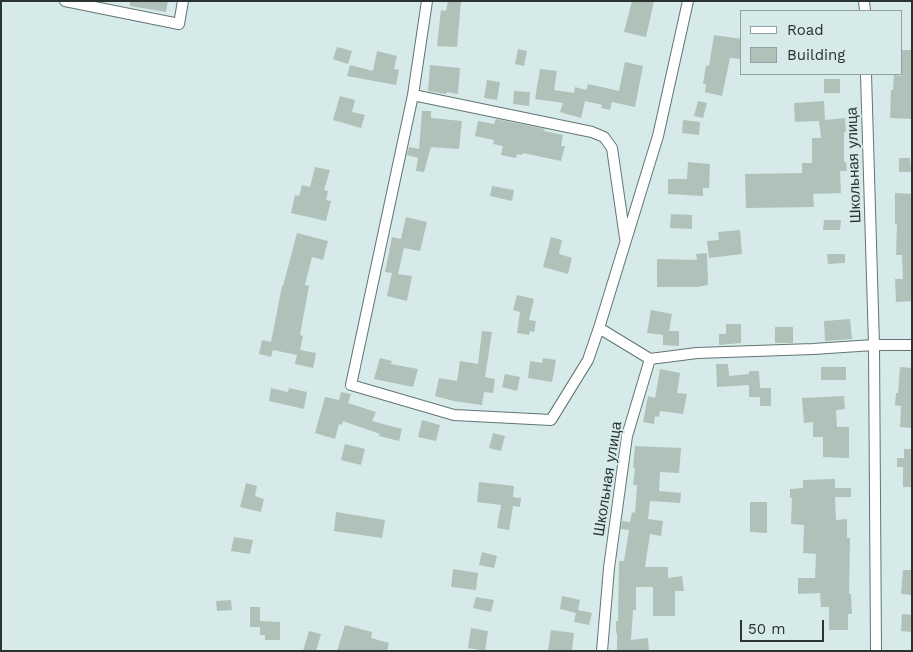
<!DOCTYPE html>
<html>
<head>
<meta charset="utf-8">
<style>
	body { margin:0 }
	#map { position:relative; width:913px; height:652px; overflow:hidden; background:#d5eae9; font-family:"Work Sans",sans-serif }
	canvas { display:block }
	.frame { position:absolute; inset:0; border:2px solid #2a3232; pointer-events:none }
	.legend { position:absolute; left:740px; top:10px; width:162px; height:65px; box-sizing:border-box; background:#d5eae9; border:1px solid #91a0a0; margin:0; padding:6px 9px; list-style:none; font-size:15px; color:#2a3232 }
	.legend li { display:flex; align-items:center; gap:10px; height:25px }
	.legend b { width:25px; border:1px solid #91a0a0 }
	.scale { position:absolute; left:740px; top:620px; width:84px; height:22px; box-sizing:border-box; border:2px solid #2a3232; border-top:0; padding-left:6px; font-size:15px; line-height:18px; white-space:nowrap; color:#2a3232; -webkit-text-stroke:4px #d5eae9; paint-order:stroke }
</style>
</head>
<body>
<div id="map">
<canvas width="913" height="652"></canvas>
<div class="frame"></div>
<ul class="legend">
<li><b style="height:6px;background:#fff"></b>Road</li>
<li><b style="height:14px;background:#b0c1b9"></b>Building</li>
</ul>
<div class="scale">50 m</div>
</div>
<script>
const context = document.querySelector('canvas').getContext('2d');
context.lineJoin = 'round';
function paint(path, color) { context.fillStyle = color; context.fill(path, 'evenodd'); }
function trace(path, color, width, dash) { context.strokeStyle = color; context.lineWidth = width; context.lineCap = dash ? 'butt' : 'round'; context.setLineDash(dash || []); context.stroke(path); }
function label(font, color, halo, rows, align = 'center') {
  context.font = font + ' "Work Sans",sans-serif'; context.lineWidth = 4; context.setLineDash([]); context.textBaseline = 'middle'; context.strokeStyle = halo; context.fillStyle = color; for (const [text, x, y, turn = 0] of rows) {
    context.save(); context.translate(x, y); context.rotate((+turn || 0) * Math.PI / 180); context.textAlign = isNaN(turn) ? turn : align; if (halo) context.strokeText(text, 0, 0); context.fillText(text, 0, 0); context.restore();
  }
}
paint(new Path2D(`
	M130 1H168L166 12 130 6Z
	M448 1H461L457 47 437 46 441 10 446 11Z
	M632 1H654L646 37 624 32Z
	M714 35 742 39V59L730 58 722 96 705 92 706 84H703L706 65 709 66Z
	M337 47 352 51 348 64 333 59Z
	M518 49 527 51 524 66 515 64Z
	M902 50H912V119L890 118 891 90H893L894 75 902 76Z
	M377 51 397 56 394 69 399 70 396 85 347 76 350 65 373 71Z
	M625 62 643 66 635 107 612 102 610 110 601 108 602 105 585 101 581 118 560 112 563 103 535 99 540 69 557 71 554 90 574 93 575 87 586 90 588 84 619 91Z
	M430 65 460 68 458 94 447 92 446 94 428 91Z
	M824 79H840V93H824Z
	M487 80 500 82 497 100 484 98Z
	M514 91 530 92 529 106 513 104Z
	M340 96 355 100 352 112 365 115 361 128 333 120Z
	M698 101 707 103 703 118 694 116Z
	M824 101 825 120 845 118 846 132H844V162H846L847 171H840L841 193 813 194 814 207 746 208 745 174 802 173V163H812V138H821L819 121 795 122 794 103Z
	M422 111H431V118L462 121 459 149 431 147 424 172 416 171 418 158 407 155 409 147 419 149Z
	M496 119 545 129 544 131 563 135 561 146H565L561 161 523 153 522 155 517 154 516 158 501 155 503 146 493 144 494 140 475 136 478 121 494 124Z
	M683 120 700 122 699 135 682 133Z
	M899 158H910L911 172H899Z
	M688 162 710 164 709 188H703V196L668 194V179H687Z
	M315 167 330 170 324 190 328 191 326 200 331 201 326 221 291 213 295 195 299 196 302 185 310 187Z
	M492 186 514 190 512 201 490 196Z
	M895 193 912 194V301L896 302 895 279H903L902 255H896L897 224H895Z
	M671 214 692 215V229L670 228Z
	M406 217 427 222 420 251 404 248 398 274 412 276 407 301 387 296 392 273 385 272 392 237 401 239Z
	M824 220H841L840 230H823Z
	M740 230 742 254 709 258 707 241 719 240 718 232Z
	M297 233 328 241 323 260 312 257 305 285 309 286 300 335 303 336 300 350 316 353 313 368 295 364 297 355 273 350 271 357 259 354 262 340 271 342 282 286H283Z
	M551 237 562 240 559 254 572 258 568 274 543 267Z
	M707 253 708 285 697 287H657V259L697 260 696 254Z
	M827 254H845V263L828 264Z
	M517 295 534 299 529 320 536 321 534 332 530 331 529 335 517 333 520 312 513 310Z
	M651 310 672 314 669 331H679V346L663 345V335L647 333Z
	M850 319 852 339 825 341 824 321Z
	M726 324H741V343L719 345V334H726Z
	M775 327H793V343H775Z
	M482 331 492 332 485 377 495 379 493 393 484 392 482 405 454 401 435 396 439 378 457 381 460 361 478 364Z
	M380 358 392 361 391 364 418 369 413 387 374 379Z
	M543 358 556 360 552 382 528 378 530 361 542 363Z
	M716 364H728L729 376 749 374V371H759L760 388H771V406H760V397H749V385L717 387Z
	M821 367H846V380H821Z
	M900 367 912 368V428L900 427 901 406 895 405 896 393H898Z
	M660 369 680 373 677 393 687 394 683 414 660 411 659 417 655 416 654 424 643 422 648 396 655 398Z
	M505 374 520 377 517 391 502 387Z
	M271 388 288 392 289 388 307 392 304 409 269 401Z
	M341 392 351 394 348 403 376 412 372 421 402 429 399 441 379 436 380 434 343 421 342 425 339 424 335 439 315 433 325 397 339 400Z
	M844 396 845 409 836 410 837 427H849V458L823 457V437H813V422L804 423 802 398Z
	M422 420 440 425 436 441 418 437Z
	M493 433 505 436 501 451 489 448Z
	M345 444 365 449 361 465 341 460Z
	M635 446 681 448 679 473 660 472 659 491 681 493 680 503 650 501 648 519 663 521 661 536 650 534 645 567H668V578L682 576 684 591H675V616H653V587H636V610H633L631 640 648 638 649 651H617V633H616V621H618L619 561H624L629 530 621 529 622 521 630 522 632 512 635 513 637 485H633L635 468H633Z
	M904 449H912V487H903V467H897V458H904Z
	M835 479V488H851V497H835L836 520 847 519V538H850L849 594H851L852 614H848V630H829V607H821L820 593 798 594V578H815L816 554 803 553 804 525 791 524 792 498H790V489L803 488V480Z
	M479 482 514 486 513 497 521 498 520 507 513 506 509 530 497 528 501 505 477 502Z
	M246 483 257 486 255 496 264 499 261 512 240 507Z
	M750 502H767V533L750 532Z
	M336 512 385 520 382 538 334 531Z
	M234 537 253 540 250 554 231 551Z
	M482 552 497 556 494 568 479 565Z
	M453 569 478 573 476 590 451 587Z
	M903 570H912V595L901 594Z
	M562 596 580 600 578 610 592 613 589 625 574 622 576 613 560 609Z
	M476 597 494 600 491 612 473 608Z
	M231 600 232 610 217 611 216 601Z
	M250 607H260V621L280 622V640H265V635H260V626V627H250Z
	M902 614 912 615V632L901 631Z
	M345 625 372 632 371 638 389 643 387 651H337Z
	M471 628 488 631 485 651 468 648Z
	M551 630 574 633 572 651H548Z
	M309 631 321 634 316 651H303Z`), '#b0c1b9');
const street = new Path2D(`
	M65 1 179 24 183 1
	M427 1 413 95 351 385 454 415 551 420 588 360 599 328 658 136 688 1
	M864 1 865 11
	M866 74 874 345 876 651
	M413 95 592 132 604 137 612 148 625 238
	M599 328 650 359
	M650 359 697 353 813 349 874 345H912
	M602 651 609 568 627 436 650 359`);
trace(street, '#627574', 12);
trace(street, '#fff', 10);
label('15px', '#2a3232', '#d5eae9', [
	["Школьная улица",854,165,-92],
	["Школьная улица",608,479,-81]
]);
</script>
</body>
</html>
